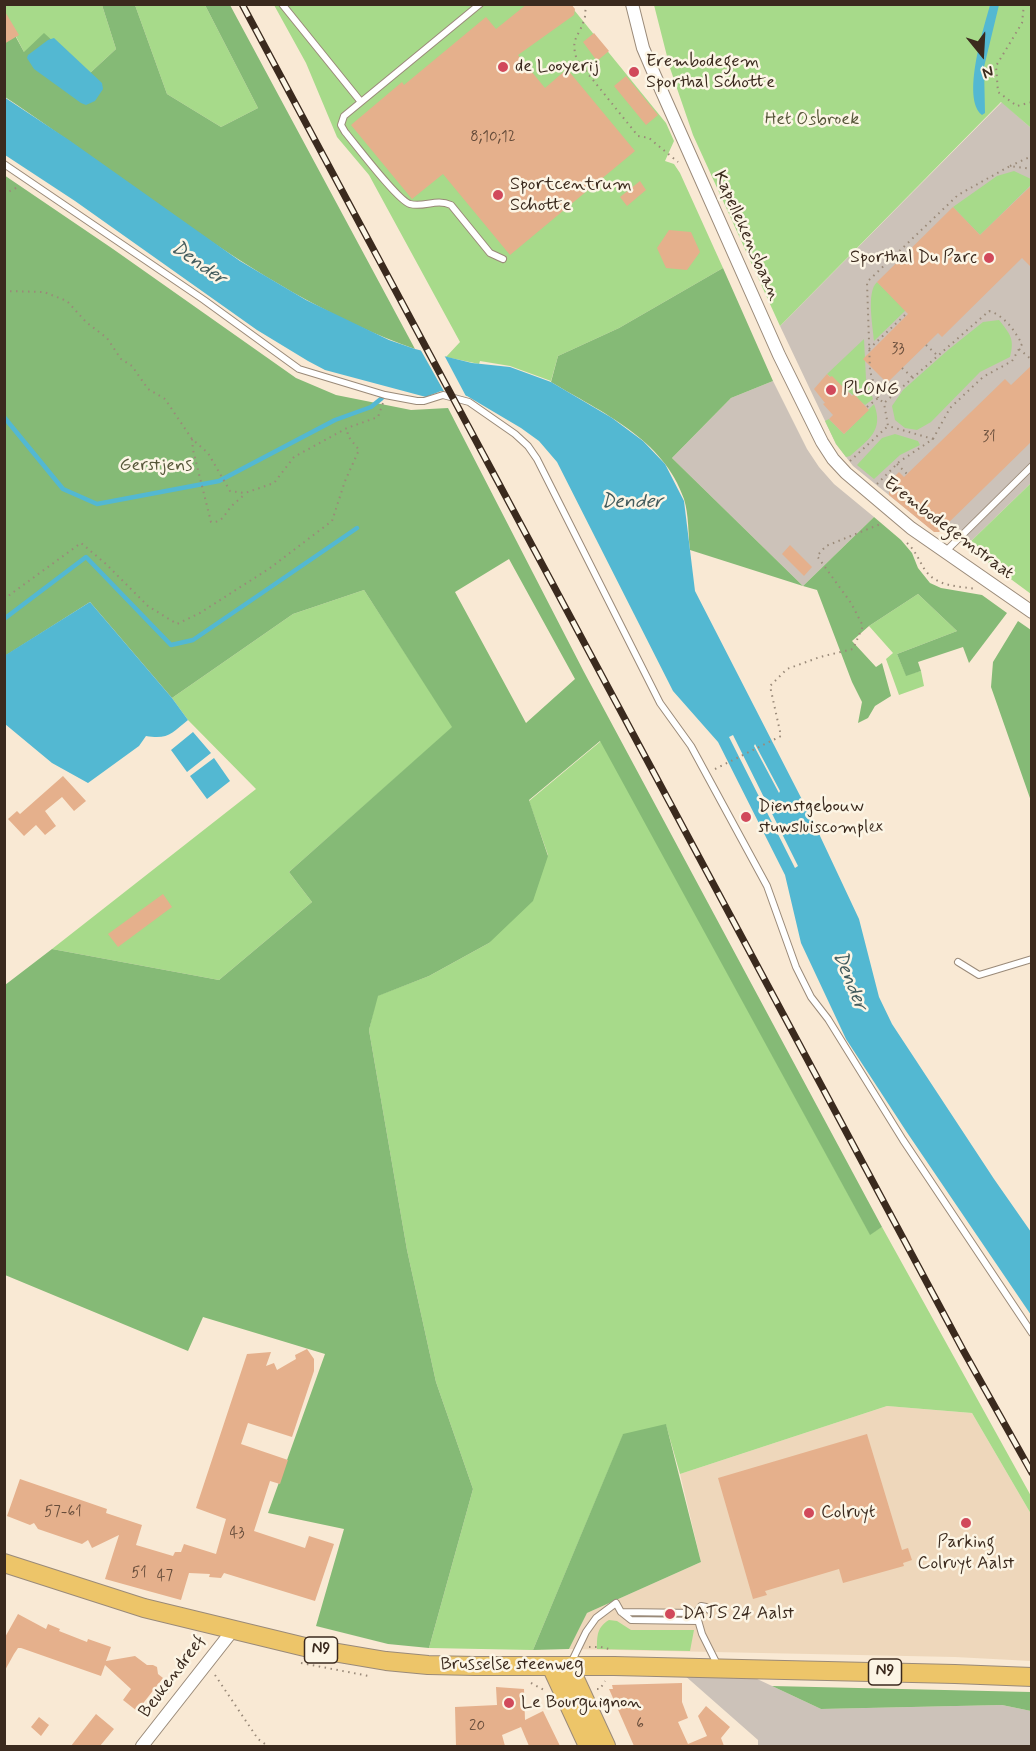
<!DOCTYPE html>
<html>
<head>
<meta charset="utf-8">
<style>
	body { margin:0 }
	#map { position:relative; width:1036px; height:1751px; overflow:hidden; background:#f9e9d4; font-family:Mynerve,sans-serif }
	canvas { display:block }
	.frame { position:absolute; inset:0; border:6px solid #3b2a1e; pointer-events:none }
	.north { position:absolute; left:952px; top:24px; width:60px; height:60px; -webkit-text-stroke:4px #fcf5e5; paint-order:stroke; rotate:162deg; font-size:16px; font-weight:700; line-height:24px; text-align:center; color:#3b2a1e }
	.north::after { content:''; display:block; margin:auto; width:21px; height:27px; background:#3b2a1e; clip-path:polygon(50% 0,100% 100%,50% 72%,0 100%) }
</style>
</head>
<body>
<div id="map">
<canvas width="1036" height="1751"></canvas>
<div class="frame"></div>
<div class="north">N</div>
</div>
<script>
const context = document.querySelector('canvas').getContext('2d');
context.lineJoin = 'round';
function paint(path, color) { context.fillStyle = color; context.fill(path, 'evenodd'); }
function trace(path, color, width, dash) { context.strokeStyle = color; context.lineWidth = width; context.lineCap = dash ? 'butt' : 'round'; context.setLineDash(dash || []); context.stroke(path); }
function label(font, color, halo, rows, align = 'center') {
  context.font = font + ' Mynerve,sans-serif'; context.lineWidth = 5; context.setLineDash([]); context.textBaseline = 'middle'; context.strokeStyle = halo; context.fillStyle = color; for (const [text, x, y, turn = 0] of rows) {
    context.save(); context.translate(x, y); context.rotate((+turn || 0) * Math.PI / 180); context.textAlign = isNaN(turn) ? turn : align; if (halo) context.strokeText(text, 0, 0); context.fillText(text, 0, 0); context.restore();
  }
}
paint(new Path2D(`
	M887 1406 972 1413 1031 1514V1661L955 1657 569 1649 587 1613 701 1562 680 1474Z`), '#eed7bb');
paint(new Path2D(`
	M1002 102 1031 128V483L966 546 941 528 932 530 853 466 836 444 780 326Z
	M773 381 807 449 819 467 834 484 874 517 803 586 672 458 731 398Z
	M675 1667 738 1670 821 1709 1002 1705 1031 1711V1746H758V1740Z`), '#ccc2b9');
paint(new Path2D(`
	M4 5H102L116 49 89 74 24 52 5 15Z
	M135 5H205L258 108 221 127 167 94Z
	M274 5H570L666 123 674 141 665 161 674 164 680 173 723 268 619 328 558 356 551 381 510 366 480 361 479 364 446 357 460 342 369 175 337 137 306 63Z
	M654 5H1031V128L1001 102 780 326 693 135 670 68Z
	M1014 171 1031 179V185L980 235 953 207 997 176Z
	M877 282 906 310 874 341C873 327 866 292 877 282Z
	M999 320C1010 334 1015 339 1010 357L980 372 931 422 917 430 905 428 895 420 892 406 903 390 948 350 983 322Z
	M864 339 866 379 873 399 865 405 827 374Z
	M874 404C884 431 869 439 850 456L846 457 836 444 825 421 829 419 844 434Z
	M895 434 918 441 920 445 900 455 874 479 857 465 882 438Z
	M1031 483V594L966 546Z
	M364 590 453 727 289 872 312 902 219 980 52 949 256 789 188 720 172 698 293 614Z
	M918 594 957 631 897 654 906 675 921 671 924 686 899 695 886 659 893 653 869 626Z
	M601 741 870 1234 882 1227 1031 1496V1514L972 1413 887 1406 680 1474 666 1425 623 1435 533 1650 429 1648 473 1489 436 1382 407 1250 369 1030 377 996 429 976 489 943 548 855 529 801Z
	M609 1620 617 1621 631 1630H694L690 1651 597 1649C597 1636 597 1627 609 1620Z`), '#a7da8a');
paint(new Path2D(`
	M102 5H135L167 94 221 127 258 108 205 5H230L415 349C263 295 138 185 5 97V31L11 28 24 52 44 33 89 74 116 49Z
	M4 175 113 249 296 378 336 395 411 410 448 408 584 672 882 1227 870 1235 600 741 529 800 548 856 533 901 489 943 429 976 378 996 369 1030 407 1250 436 1382 473 1489 429 1648 388 1644 316 1626 344 1529 268 1513 325 1354 203 1317 188 1351 5 1275V985L52 949 219 980 312 902 289 872 452 727 364 590 293 614 172 698 90 602 5 656ZM509 559 575 679 526 723 455 592Z
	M723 268 773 381 731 398 672 458 803 586 874 517 901 540 912 553 918 568 930 583 941 588 982 595 1007 613 969 663 963 647 918 662 921 671 906 676 897 654 957 631 918 594 869 626 852 641 876 667 882 663 891 696 875 706 868 718 858 723 862 702 852 682 817 590 803 586 690 550C688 534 689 515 684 499 664 439 601 412 551 382L558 356 619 328Z
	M1018 621 1031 630V801L991 687 993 662Z
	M666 1424 701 1562 587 1613 569 1649 533 1650 623 1434Z
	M772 1686 1031 1692V1711L1002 1705 821 1709Z`), '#85ba76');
paint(new Path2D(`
	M990 5H999L984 67 985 113 982 115C961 99 984 27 990 5Z
	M54 38 102 83 103 89 95 101 86 105 81 103 34 69 27 58 28 55 48 40Z
	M4 97 69 140 240 261 306 300 389 340 415 349 472 363 510 367 551 382 612 418 643 441 665 464 684 501 695 591 813 821 859 919 879 997 892 1024 994 1179 1031 1232V1315L906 1131 846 1039 801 943 785 875 718 742 673 691 557 462 539 441 521 428 467 396 441 391 426 397 325 370 308 361 257 330 75 201 5 155ZM733 735 798 866 795 868 729 737ZM755 744 780 791 779 793 754 746Z
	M90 602 172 698 188 720C172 733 168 740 146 736L139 746 88 783 52 763 5 724 4 656Z
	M193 732 211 753 187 772 171 750Z
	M214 758 230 781 207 799 190 776Z`), '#53b8d2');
paint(new Path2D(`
	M419 347 443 353 468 400 446 395Z`), '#f9e9d4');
trace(new Path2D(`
	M4 417 63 489 97 504 219 481 335 420 371 407 382 398
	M4 619 86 557 171 645 193 640 357 528`), '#53b8d2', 4.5);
paint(new Path2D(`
	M527 4H571L575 9 574 15 518 55 545 88 567 69 635 151 510 255 443 174 412 199 351 125 402 82 404 85 486 17 496 29Z
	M4 10 19 35 4 44Z
	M594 33 609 51 597 61 583 42Z
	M626 76 658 115 646 125 614 86Z
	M640 181 646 190 627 206 620 197Z
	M1032 185V268L1022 258 942 337 938 333 887 383 863 359 908 314 877 282 953 207 980 235Z
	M669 230 691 232 700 252 687 270 666 268 657 248Z
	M1032 365V441L939 532H934L889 495V489L891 487V480L899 472 904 477 1005 379 1011 385Z
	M827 374 830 377 832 376 852 396 854 394 869 410 844 434 829 419 833 415 823 404 825 403 814 389Z
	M790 545 812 567 804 576 782 554Z
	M63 776 86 801 74 811 62 797 45 811 56 826 45 835 36 825 24 836 8 819 17 811 20 814Z
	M163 894 172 907 118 947 108 934Z
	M307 1349 314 1359V1371L292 1437 248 1423 241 1444 288 1460 280 1484 270 1481 254 1531 305 1548 309 1536 334 1544 315 1601 224 1573 221 1578 209 1577 210 1574 189 1573 181 1600 141 1589 105 1579 119 1535 92 1548 88 1540 82 1544 38 1529 34 1523 30 1525 7 1516 20 1479 107 1509 106 1513 142 1525 136 1545 173 1556 175 1552H181L184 1544 216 1554 226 1519 196 1508 247 1354 271 1352 266 1366 274 1363 277 1370 296 1359 295 1355Z
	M867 1434 902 1550 908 1548 912 1560 903 1563 904 1566 843 1583 839 1569 765 1591 767 1595 753 1599 718 1478Z
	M18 1614 46 1629 48 1624 60 1629 59 1631 87 1642 88 1639 111 1647 106 1661 135 1656 147 1665H153L157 1667 158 1674 163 1678 137 1711 123 1700 131 1689 105 1665 101 1676 21 1648H18L14 1654 4 1672V1639Z
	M682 1683V1702L688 1718 678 1722 688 1744 707 1736 698 1716 706 1706 730 1727 721 1738 724 1746H634L609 1689H613L612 1685Z
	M496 1687 524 1689 525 1720 543 1711 560 1746H529L521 1727 502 1735 505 1746H456L455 1707 497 1705Z
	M96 1714 114 1729 100 1746H71Z
	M39 1717 49 1725 41 1736 31 1727Z`), '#e5b08c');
const service = new Path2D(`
	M282 4 361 102
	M480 4 344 116 341 125 345 132C356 145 398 201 410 204 424 208 436 198 451 205L490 253 503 259
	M4 164 204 300 299 369 385 395 417 401H424L443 395 469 402 515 434 528 446 537 459 660 703 691 746 767 886 796 967 811 997 828 1019 903 1140 1032 1333
	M946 551 1032 466
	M958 962 979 975 1032 959
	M709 1610 706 1607 701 1606 696 1613 702 1634 718 1666
	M621 1612 631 1620 698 1621
	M571 1663 586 1632 596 1618 616 1603 621 1612 696 1613`);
const minor = new Path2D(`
	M632 4 643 48 655 76 779 355 822 442 833 459 846 473 911 528 1032 612
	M142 1746 233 1630`);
const primary = new Path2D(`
	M4 1563 144 1608 309 1648 386 1661 428 1665 475 1666H614L955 1674 1032 1677
	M551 1666 588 1746
	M569 1666 606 1746`);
trace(service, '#9a8a79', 8);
trace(minor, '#9a8a79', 14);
trace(primary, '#9a8a79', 20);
trace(new Path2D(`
	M586 4C585 9 586 16 584 20 578 39 570 38 577 60L638 136 649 138 678 162
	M1024 4 1022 23 996 66 998 92 1017 106 1032 102
	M1010 166 1032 156
	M4 194 20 186
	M4 291 44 292 67 301 86 322 107 338 121 359 132 366 148 389 165 399 192 439 208 453 230 491 245 493 274 483 294 457 347 428 378 417 383 403
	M926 345 938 356
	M869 349 906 314
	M1019 349 1032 360
	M902 368 913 378
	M878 398 870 371 867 282 958 195 1010 166 1032 169
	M867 407 878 398 884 403
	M192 439 193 450 211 522C222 523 224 515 230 508 234 503 240 499 245 494
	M850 461 888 426
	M897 464 907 474
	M877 484 899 462 933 439 950 408 983 377 1012 361 1022 344C1014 330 1005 316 989 311L884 403 888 426 933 439
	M907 543C916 551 919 561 925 570 937 587 958 586 977 589
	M4 599 81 543 106 564 148 606 177 624 200 613 270 568 332 521 345 481 359 450 348 436 347 428
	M715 769 781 736 770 686 787 669 820 657 853 649 863 626 851 603 817 556 826 546 883 523
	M589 1647H601L609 1649
	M301 1663 369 1676
	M215 1675 258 1739 268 1746
	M531 1683 544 1690
	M597 1689H600L605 1681`), '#9a8a79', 2, [1.5, 4.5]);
trace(service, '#fff', 6);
trace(minor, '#fff', 12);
trace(primary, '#edc569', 18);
const rail = new Path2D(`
	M242 4 963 1350 1032 1473`);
trace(rail, '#3b2a1e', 7);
trace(rail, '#fcf5e5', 4.5, [14]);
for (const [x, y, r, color] of [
	[503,67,6,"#d1495b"],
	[634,72,6,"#d1495b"],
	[498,195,6,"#d1495b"],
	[989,258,6,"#d1495b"],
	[831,390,6,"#d1495b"],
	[746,817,6,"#d1495b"],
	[809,1513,6,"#d1495b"],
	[966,1523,6,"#d1495b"],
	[670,1614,6,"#d1495b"],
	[509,1703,6,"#d1495b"]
]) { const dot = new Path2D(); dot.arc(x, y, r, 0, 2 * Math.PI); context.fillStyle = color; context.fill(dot); trace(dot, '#fcf5e5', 2); }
label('15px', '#664c3a', null, [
	["8;10;12",493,138],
	["33",898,350],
	["31",989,438],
	["57-61",63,1513],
	["43",237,1534],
	["51",139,1574],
	["47",165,1577],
	["6",640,1725],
	["20",477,1727]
]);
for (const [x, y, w] of [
	[321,1650,33],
	[885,1672,33]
]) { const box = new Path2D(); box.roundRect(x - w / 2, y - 13, w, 26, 4.5); context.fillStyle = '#fcf5e5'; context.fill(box); trace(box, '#3b2a1e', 1.5); }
label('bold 16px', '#3b2a1e', null, [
	["N9",321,1650],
	["N9",885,1672]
]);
label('18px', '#3b2a1e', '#fcf5e5', [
	["Erembodegem",646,62],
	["Sporthal Schotte",646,83],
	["de Looyerij",515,67],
	["Sportcentrum",510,185],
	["Schotte",510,206],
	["Sporthal Du Parc",977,258,"right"],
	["PLONG",843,390],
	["Dienstgebouw",758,807],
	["stuwsluiscomplex",758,828],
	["Colruyt",821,1513],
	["Parking",966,1543,"center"],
	["Colruyt Aalst",966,1564,"center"],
	["DATS 24 Aalst",682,1614],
	["Le Bourguignon",521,1703]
], 'left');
label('18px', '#565639', '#fcf5e5', [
	["Het Osbroek",812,120],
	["Gerstjens",156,466]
]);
label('18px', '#3b2a1e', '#fcf5e5', [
	["Kapellekensbaan",746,236,66],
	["Erembodegemstraat",948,529,37],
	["Brusselse steenweg",512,1665],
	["Beukendreef",173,1677,-53]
]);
label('italic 20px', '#435c5d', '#fcf5e5', [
	["Dender",198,264,35],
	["Dender",632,503],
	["Dender",849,981,68]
]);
</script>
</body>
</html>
